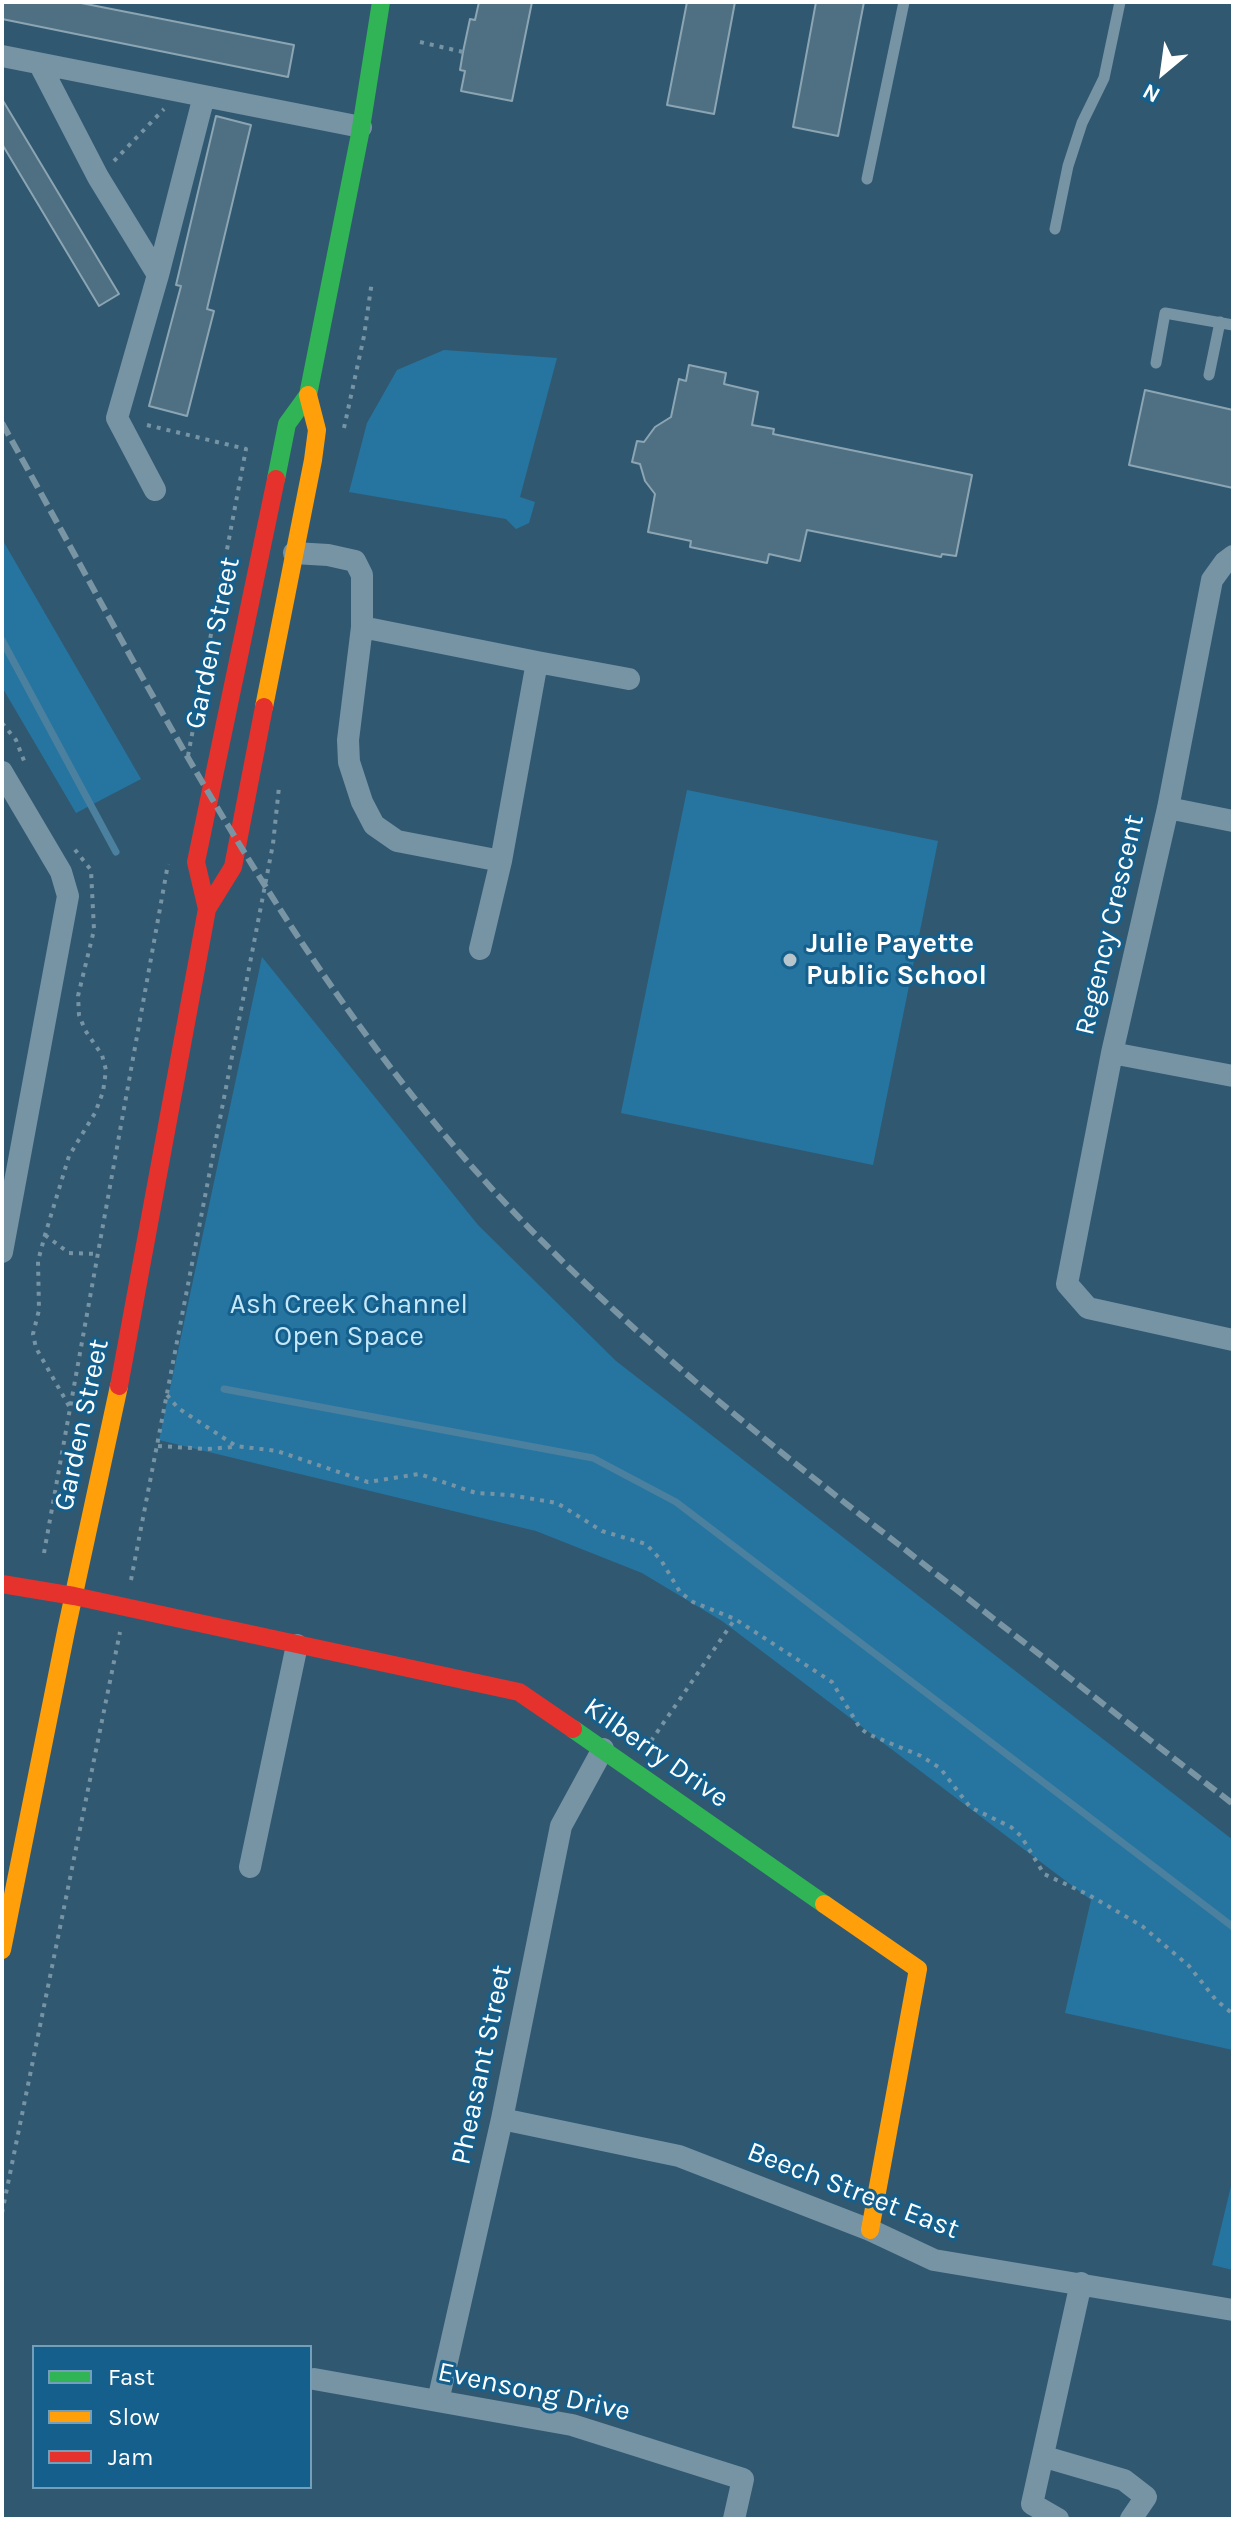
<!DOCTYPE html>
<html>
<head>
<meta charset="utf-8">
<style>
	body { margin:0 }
	#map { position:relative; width:1235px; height:2521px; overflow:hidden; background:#305971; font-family:Karla,sans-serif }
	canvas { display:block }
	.frame { position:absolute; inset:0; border:4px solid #fff; pointer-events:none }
	.legend { position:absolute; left:32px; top:2345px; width:280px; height:144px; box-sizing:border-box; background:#155f8c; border:2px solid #739fba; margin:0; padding:10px 14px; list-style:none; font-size:24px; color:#fff }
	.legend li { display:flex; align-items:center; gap:16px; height:40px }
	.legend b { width:40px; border:2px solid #739fba }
	.north { position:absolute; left:1123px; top:32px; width:80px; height:80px; -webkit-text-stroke:6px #155f8c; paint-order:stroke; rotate:209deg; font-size:22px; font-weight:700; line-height:32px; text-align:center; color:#fff }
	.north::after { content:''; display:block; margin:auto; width:28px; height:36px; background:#fff; clip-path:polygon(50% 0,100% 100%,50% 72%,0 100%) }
</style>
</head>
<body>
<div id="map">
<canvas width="1235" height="2521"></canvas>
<div class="frame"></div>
<ul class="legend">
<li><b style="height:10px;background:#30b455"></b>Fast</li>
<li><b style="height:10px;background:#ff9f0a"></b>Slow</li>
<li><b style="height:10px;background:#e5322d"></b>Jam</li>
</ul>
<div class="north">N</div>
</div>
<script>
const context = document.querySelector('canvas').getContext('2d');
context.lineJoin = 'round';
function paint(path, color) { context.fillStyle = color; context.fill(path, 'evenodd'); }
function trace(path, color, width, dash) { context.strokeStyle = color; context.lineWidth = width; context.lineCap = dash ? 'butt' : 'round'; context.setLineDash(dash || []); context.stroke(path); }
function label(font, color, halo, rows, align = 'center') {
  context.font = font + ' Karla,sans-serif'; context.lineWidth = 6; context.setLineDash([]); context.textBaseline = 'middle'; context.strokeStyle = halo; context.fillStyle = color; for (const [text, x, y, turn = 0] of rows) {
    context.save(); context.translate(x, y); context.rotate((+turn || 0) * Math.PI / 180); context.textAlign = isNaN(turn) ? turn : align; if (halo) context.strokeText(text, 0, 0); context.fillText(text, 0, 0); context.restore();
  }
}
paint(new Path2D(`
	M444 350 557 358 520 497 535 502 529 523 516 529 506 519 349 492 367 423 397 370Z
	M2 539 141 779 76 813 2 687Z
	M687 790 938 841 873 1165 621 1113Z
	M262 957 478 1225 616 1361 1233 1840V2050L1065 2013 1091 1900 722 1621 642 1573 536 1531 159 1440Z
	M1233 2178V2270L1212 2265Z`), '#2675a1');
trace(new Path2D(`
	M2 640 116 852
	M224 1389 593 1458 676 1502 1233 1927`), '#4c809f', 7);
const building = new Path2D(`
	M2 2H76L294 45 288 77 2 19Z
	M479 2H532L512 101 461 91 465 71 460 70 463 52 470 19 475 20Z
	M687 2H735L714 114 667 105Z
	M816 2H864L838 136 793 127Z
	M2 99 119 294 99 306 2 144Z
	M216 116 251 125 207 309 214 311 187 416 149 406 181 286 176 285Z
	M689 365 726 373 724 384 758 392 752 425 774 429 773 434 972 475 956 556 942 554 941 557 807 530 800 561 769 554 767 563 690 547 691 541 648 532 655 494 645 481 640 464 632 462 637 441 644 442 655 427 671 417 679 379 686 381Z
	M1145 390 1233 410V488L1129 465Z`);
paint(building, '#4f7083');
trace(building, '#8ca5b3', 2);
trace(new Path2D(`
	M420 42 463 52
	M114 161 164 109
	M147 425 246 449 187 761
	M344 428 364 336 372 281
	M2 723 16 740 26 766
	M45 1235 69 1253 98 1254
	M167 1395 178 1408 236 1446 277 1451 368 1482 419 1474 476 1493 510 1495 557 1503 602 1531 646 1544 661 1560 680 1592 693 1602 735 1619 832 1682 860 1728 868 1734 921 1756 940 1768 970 1807 1011 1827 1021 1836 1044 1874 1089 1895 1142 1926 1189 1966 1216 2000 1233 2014
	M69 1406 36 1348 33 1334 39 1310 38 1261 45 1235 69 1156 95 1113 103 1092 106 1070 102 1055 85 1030 79 1015 78 996 94 930 91 870 72 846
	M158 1446 207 1449 233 1447
	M44 1553 168 864
	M131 1580 273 844 279 787
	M651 1741 735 1619
	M2 2213 120 1632`), '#7794a5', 4, [4, 6]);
trace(new Path2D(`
	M867 179 904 2
	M1055 229 1068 166 1082 123 1104 78 1120 2
	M1156 363 1165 313 1233 325
	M1209 375 1220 322`), '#7794a5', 11);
trace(new Path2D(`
	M2 56 204 96 158 275 117 418 155 490
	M40 65 98 177 158 275
	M204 96 361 127
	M294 553 328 555 355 561 362 575V627L537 662 501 861 397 841 374 825 362 802 349 762 348 740 362 627
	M1233 556 1225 562 1212 580 1168 808 1112 1053 1067 1284 1088 1308 1233 1340
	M537 662 629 679
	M2 772 61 872 68 896 2 1252
	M1168 808 1233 821
	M480 949 501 861
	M1112 1053 1233 1076
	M250 1867 297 1645
	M502 2119 679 2156 870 2230 934 2260 1233 2310
	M314 2379 572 2425 743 2479 734 2519
	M438 2401 502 2119 561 1826 603 1749
	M1045 2457 1124 2480 1146 2497 1131 2519
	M1058 2519 1032 2504 1081 2283`), '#7794a5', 22);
trace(new Path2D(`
	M276 479 287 424 308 395 360 134 381 2
	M573 1729 824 1904`), '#30b455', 18);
trace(new Path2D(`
	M264 707 313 460 317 430 308 395
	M824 1904 918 1969 870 2230
	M2 1950 66 1631 119 1386`), '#ff9f0a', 18);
trace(new Path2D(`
	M207 909 196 862 276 479
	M119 1386 207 909 233 867 264 707
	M2 1584 74 1596 519 1692 573 1729`), '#e5322d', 18);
trace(new Path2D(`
	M2 423C149 686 288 968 494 1191 616 1323 756 1434 898 1544 1009 1631 1121 1718 1233 1804`), '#7995a4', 6, [14, 6]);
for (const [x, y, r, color] of [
	[790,960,8,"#b7c5cd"]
]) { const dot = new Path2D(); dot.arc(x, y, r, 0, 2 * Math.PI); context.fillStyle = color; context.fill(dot); trace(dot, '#155f8c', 3); }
label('28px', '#fff', '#155f8c', [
	["Garden Street",213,643,-78],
	["Regency Crescent",1110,925,-77],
	["Garden Street",82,1425,-78],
	["Kilberry Drive",656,1753,35],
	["Pheasant Street",482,2065,-78],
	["Beech Street East",853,2191,21],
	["Evensong Drive",534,2392,12]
]);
label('bold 28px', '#fff', '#155f8c', [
	["Julie Payette",806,944],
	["Public School",806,976]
], 'left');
label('28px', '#c5e8fb', '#155f8c', [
	["Ash Creek Channel",349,1305],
	["Open Space",349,1337]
]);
</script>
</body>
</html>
